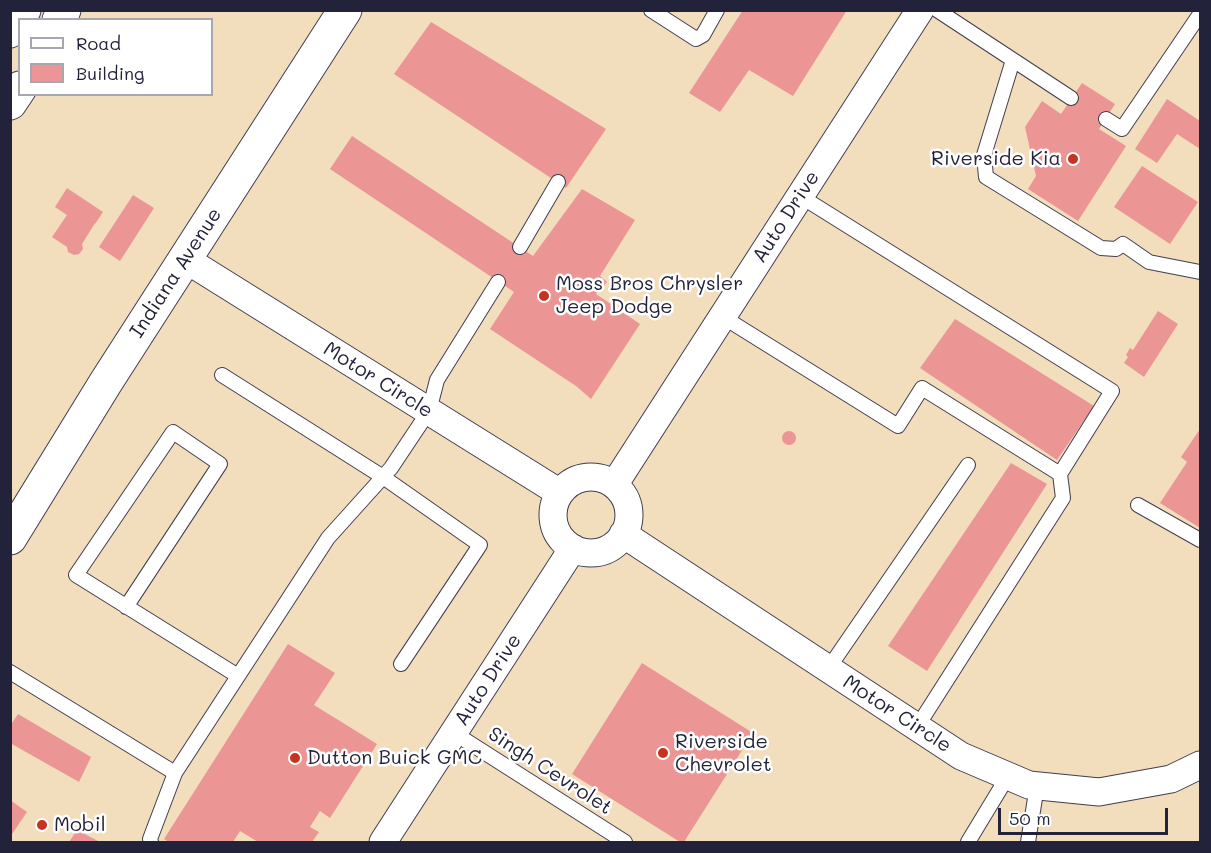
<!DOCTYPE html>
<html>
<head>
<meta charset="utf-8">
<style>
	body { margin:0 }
	#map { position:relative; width:1211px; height:853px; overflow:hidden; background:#f2ddbd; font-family:Mali,sans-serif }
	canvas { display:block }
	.frame { position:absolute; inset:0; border:12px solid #22223b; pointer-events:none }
	.legend { position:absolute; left:18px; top:18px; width:195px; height:78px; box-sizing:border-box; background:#fff; border:2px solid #a7a7b1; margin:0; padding:8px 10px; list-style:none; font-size:18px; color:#22223b }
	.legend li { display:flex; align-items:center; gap:12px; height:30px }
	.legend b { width:30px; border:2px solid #a7a7b1 }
	.scale { position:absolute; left:998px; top:808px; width:170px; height:27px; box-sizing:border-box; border:3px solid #22223b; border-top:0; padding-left:8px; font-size:18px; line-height:21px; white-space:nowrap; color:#22223b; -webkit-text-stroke:4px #fff; paint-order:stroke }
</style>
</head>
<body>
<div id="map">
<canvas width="1211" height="853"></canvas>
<div class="frame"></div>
<ul class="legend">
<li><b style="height:8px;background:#fff"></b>Road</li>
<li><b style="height:16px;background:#ec9595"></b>Building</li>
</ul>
<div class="scale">50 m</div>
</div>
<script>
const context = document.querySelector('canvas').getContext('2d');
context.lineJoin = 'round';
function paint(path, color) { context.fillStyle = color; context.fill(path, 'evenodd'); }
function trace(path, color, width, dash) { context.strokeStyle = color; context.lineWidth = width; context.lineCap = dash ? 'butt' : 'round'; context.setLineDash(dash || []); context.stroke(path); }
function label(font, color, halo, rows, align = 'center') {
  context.font = font + ' Mali,sans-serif'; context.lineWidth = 5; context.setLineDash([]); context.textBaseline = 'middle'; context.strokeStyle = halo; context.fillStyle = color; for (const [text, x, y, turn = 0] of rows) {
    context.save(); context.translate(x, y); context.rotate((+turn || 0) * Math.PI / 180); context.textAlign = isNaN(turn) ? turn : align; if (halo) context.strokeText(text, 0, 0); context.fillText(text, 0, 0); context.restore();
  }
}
paint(new Path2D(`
	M743 10H847L793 96 749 70 720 112 689 93Z
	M431 22 606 129 566 188 394 74Z
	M1082 83 1115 104 1099 129 1126 146 1078 221 1028 189 1036 176 1025 127 1042 101 1061 114Z
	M1167 99 1200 121V149L1177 134 1157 163 1135 149Z
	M352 136 533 256 582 189 635 220 600 276 607 282 596 294 640 324 591 399 576 386 490 329 514 292 330 169Z
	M1142 166 1198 202 1170 244 1114 207Z
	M67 188 103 212 95 224V223L82 244 83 249 79 254 74 255 68 252 67 247 52 237 67 215 55 207Z
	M133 195 154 208 120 261 99 247Z
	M1158 311 1178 324 1144 377 1124 363 1128 357 1126 355 1130 348 1133 350Z
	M955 319 1094 406 1057 460 920 368Z
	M1200 429V528L1160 503 1187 462 1181 457Z
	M782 438a7 7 0 1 1 14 0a7 7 0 1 1-14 0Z
	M1011 463 1047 484 927 671 888 646Z
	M288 644 335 673 314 705 377 744 330 818 320 811 310 827 319 832 312 842H258L240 831 233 842H169L164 839Z
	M642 663 753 733 684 842H680L572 774Z
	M18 714 91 757 79 782 10 743V726Z
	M10 800 27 812 10 837Z
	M77 830 100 842H69Z`), '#ec9595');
const lane = new Path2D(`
	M651 10 696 39 703 35 717 10
	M937 10 1071 98
	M1013 60 984 155 986 177 1101 248 1116 249 1123 244 1149 262 1200 272
	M1106 119 1122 129 1200 14
	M520 247 558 182
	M723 317 898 426 922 388 1060 474 1112 391 800 196
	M222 375 383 477 480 545 401 664
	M1138 505 1200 540
	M126 607 220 464 173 432 76 575 238 676
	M828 669 968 465
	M10 672 175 773
	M917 727 1063 498 1060 474
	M454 733 625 842
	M151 842 150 839 175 773 328 538 391 468 429 411 437 380 498 282
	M968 842 1008 776
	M1028 842 1037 786`);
const street = new Path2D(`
	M185 259 560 493
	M553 515a38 38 0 1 1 76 0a38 38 0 1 1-76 0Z
	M614 485 920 10
	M623 534 961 756 1029 785 1099 792 1171 779 1200 765
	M383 842 573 548`);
const secondary = new Path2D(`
	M10 538 106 382 345 10`);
const highway = new Path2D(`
	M59 20 64 10
	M10 31 24 10
	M10 103 20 88`);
trace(lane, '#413e4e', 16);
trace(street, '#413e4e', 29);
trace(secondary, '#413e4e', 35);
trace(highway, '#413e4e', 35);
trace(lane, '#fff', 14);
trace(street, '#fff', 27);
trace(secondary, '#fff', 33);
trace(highway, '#fff', 33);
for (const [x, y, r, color] of [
	[1073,159,6,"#c8321e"],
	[544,296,6,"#c8321e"],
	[663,753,6,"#c8321e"],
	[295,758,6,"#c8321e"],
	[42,825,6,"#c8321e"]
]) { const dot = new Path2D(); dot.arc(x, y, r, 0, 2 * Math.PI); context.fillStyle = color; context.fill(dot); trace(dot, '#fff', 2); }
label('20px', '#22223b', '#fff', [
	["Riverside Kia",1061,159,"right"],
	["Moss Bros Chrysler",556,284],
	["Jeep Dodge",556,307],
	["Riverside",675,742],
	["Chevrolet",675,765],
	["Dutton Buick GMC",307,758],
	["Mobil",54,825]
], 'left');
label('20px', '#22223b', '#fff', [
	["Auto Drive",786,217,-57],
	["Indiana Avenue",176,273,-57],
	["Motor Circle",378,380,32],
	["Auto Drive",488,680,-57],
	["Motor Circle",897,714,33],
	["Singh Cevrolet",550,771,33]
]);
</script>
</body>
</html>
